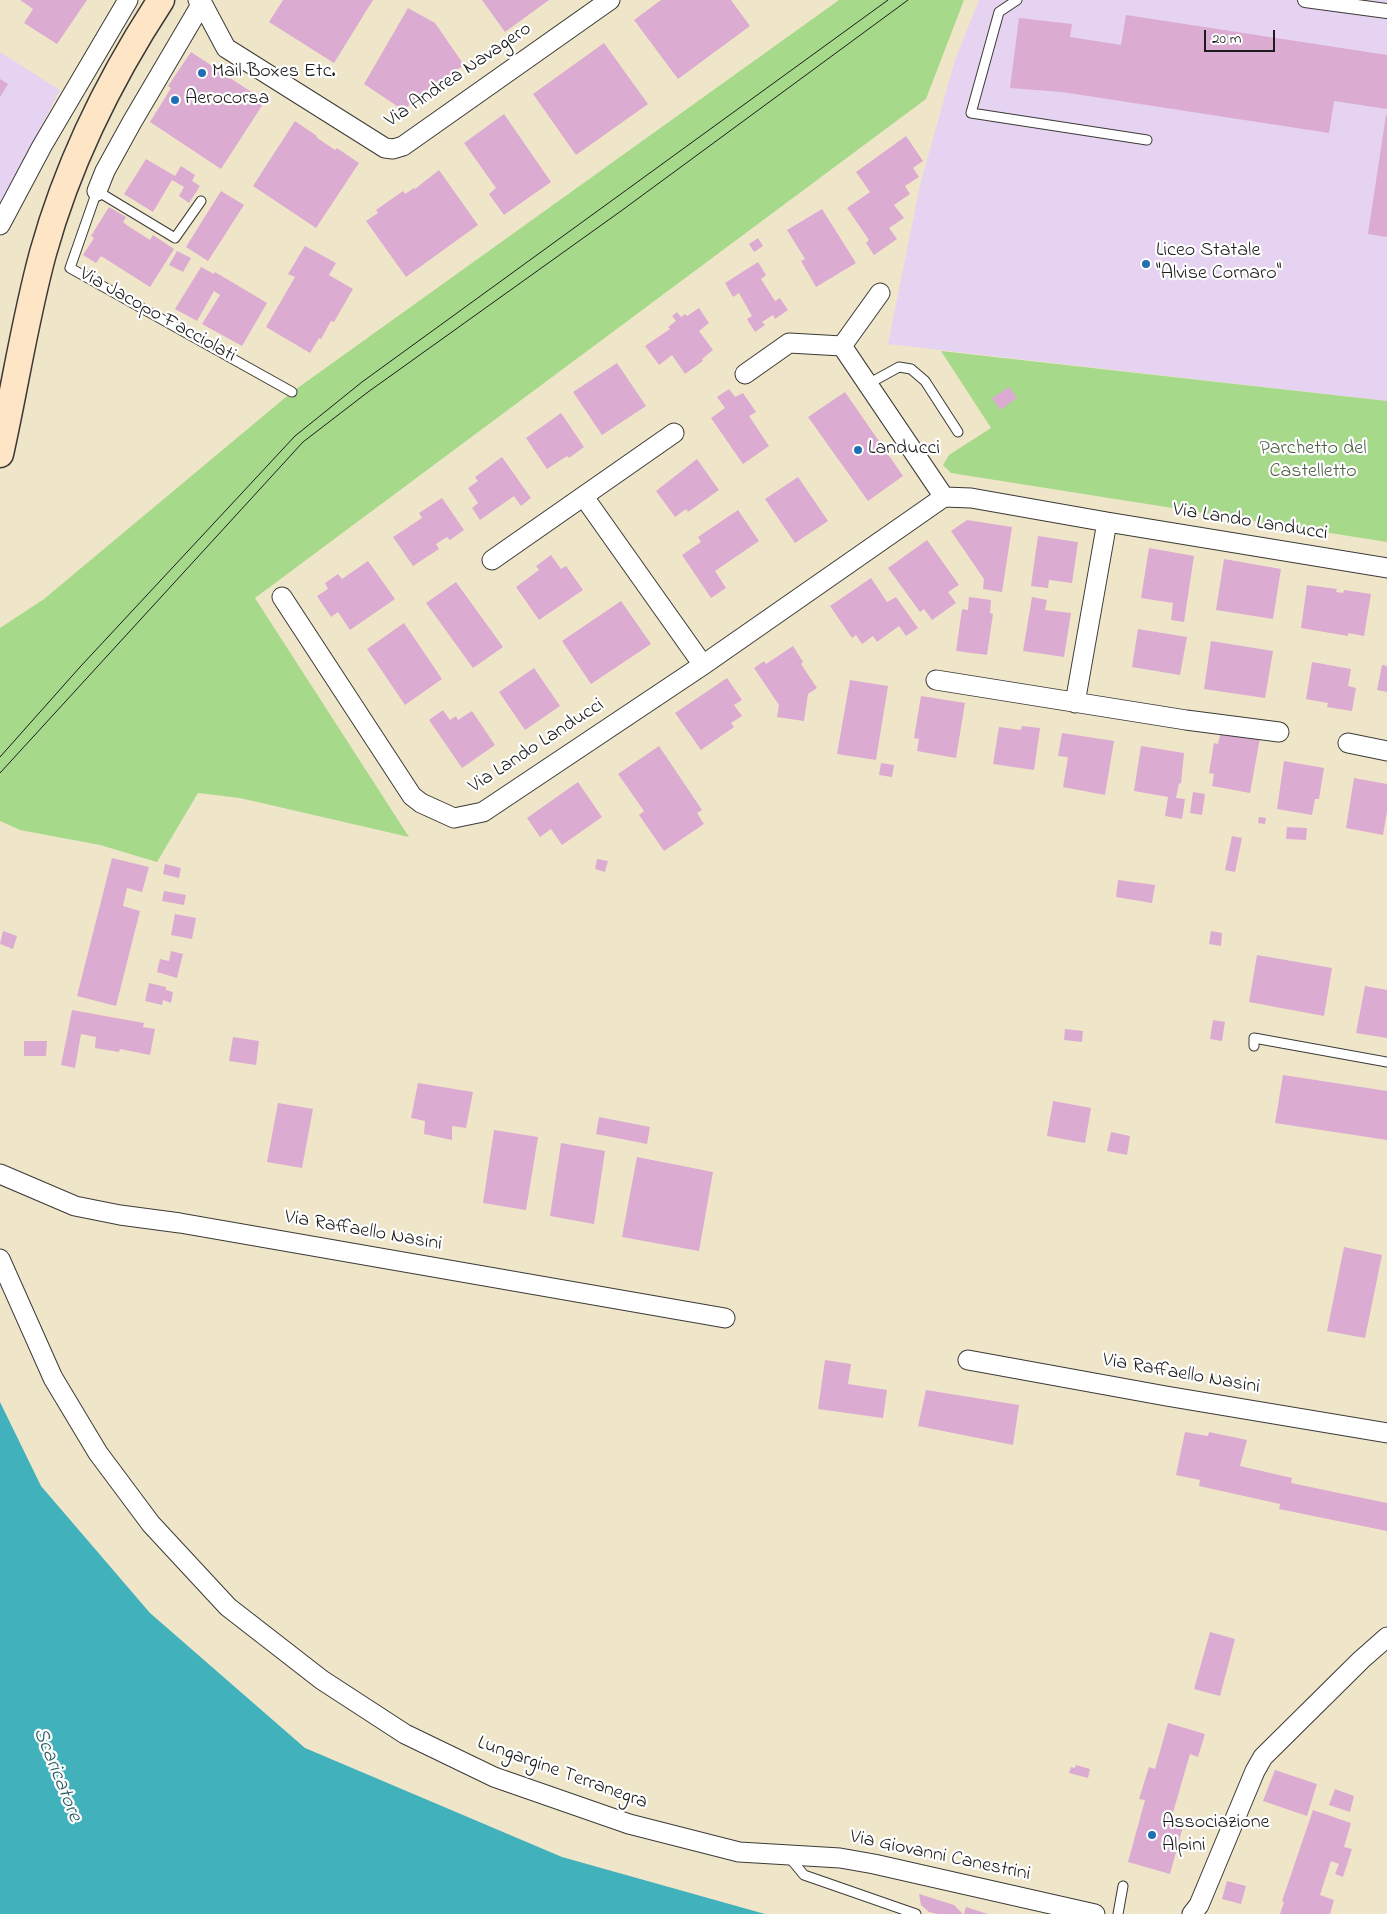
<!DOCTYPE html>
<html>
<head>
<meta charset="utf-8">
<style>
	body { margin:0 }
	#map { position:relative; width:1387px; height:1914px; overflow:hidden; background:#efe6ca; font-family:"Indie Flower",sans-serif }
	canvas { display:block }
	.scale { position:absolute; left:1204px; top:30px; width:71px; height:22px; box-sizing:border-box; border:2px solid #1c1c1c; border-top:0; padding-left:6px; font-size:15px; line-height:18px; white-space:nowrap; color:#1c1c1c; -webkit-text-stroke:4px #fff; paint-order:stroke }
</style>
</head>
<body>
<div id="map">
<canvas width="1387" height="1914"></canvas>
<div class="scale">20 m</div>
</div>
<script>
const context = document.querySelector('canvas').getContext('2d');
context.lineJoin = 'round';
function paint(path, color) { context.fillStyle = color; context.fill(path, 'evenodd'); }
function trace(path, color, width, dash) { context.strokeStyle = color; context.lineWidth = width; context.lineCap = dash ? 'butt' : 'round'; context.setLineDash(dash || []); context.stroke(path); }
function label(font, color, halo, rows, align = 'center') {
  context.font = font + ' "Indie Flower",sans-serif'; context.lineWidth = 4.5; context.setLineDash([]); context.textBaseline = 'middle'; context.strokeStyle = halo; context.fillStyle = color; for (const [text, x, y, turn = 0] of rows) {
    context.save(); context.translate(x, y); context.rotate((+turn || 0) * Math.PI / 180); context.textAlign = isNaN(turn) ? turn : align; if (halo) context.strokeText(text, 0, 0); context.fillText(text, 0, 0); context.restore();
  }
}
paint(new Path2D(`
	M979 0H1387V401L888 344 920 185 955 60Z
	M0 52 60 90 0 205Z`), '#e5d3f1');
paint(new Path2D(`
	M839 0H964L926 99 255 598 409 837 240 798 198 793 157 862 100 845 20 830 0 821V628L44 599 292 392Z
	M941 351 1387 401V542L951 473 943 465 949 455 991 428Z`), '#a6da8a');
paint(new Path2D(`
	M0 1402 41 1486 150 1613 305 1748 562 1857 765 1914H0Z`), '#41b1bb');
paint(new Path2D(`
	M20 0H87L57 44 24 23 33 9Z
	M283 0H373L334 63 269 22Z
	M482 0H549L505 32Z
	M661 0H731L750 26 678 79 634 20Z
	M408 8 435 23 464 65 403 110 364 84Z
	M1126 15 1387 55V109L1334 101 1329 133 1062 92 1010 88 1019 18 1072 24 1070 37 1121 45Z
	M604 43 648 104 576 155 533 94Z
	M191 52 265 101 221 169 150 122 171 88 168 86Z
	M0 79 8 84 0 97Z
	M504 114 551 182 504 215 489 194 496 188 464 143Z
	M1386 115H1387V237L1368 234Z
	M295 121 317 136 316 137 335 150 337 148 359 163 316 228 253 186Z
	M906 136 923 161 913 168 919 177 905 186 910 194 894 205 904 218 889 228 897 239 874 255 866 243 869 240 847 208 870 192 856 172Z
	M146 159 175 176 181 166 195 175 192 181 200 186 189 203 179 196 184 187 172 180 153 212 124 194Z
	M439 170 478 225 406 277 366 221 378 213 376 210 403 191 405 194 414 188 415 189Z
	M221 191 244 205 208 261 186 247Z
	M109 207 126 217 123 222 128 226 150 240 153 235 174 249 150 287 101 256 96 263 83 255 94 238 91 236Z
	M822 209 856 263 816 287 801 261 805 259 787 230Z
	M758 238 763 246 754 252 749 244Z
	M305 246 336 263 329 275 353 289 334 322 331 321 321 339 319 338 310 353 266 327 295 277 288 274Z
	M177 251 191 258 183 272 169 265Z
	M758 262 766 275 761 279 775 301 780 298 788 310 775 319 773 315 762 322 765 325 755 332 747 319 752 316 739 293 733 297 725 283Z
	M201 267 214 274 215 272 267 303 242 346 202 324 220 295 214 291 197 321 175 309Z
	M699 308 709 323 699 331 713 350 702 359 703 361 685 374 672 355 659 365 645 346 670 329 668 327 676 321 672 316 677 312 681 317 685 314 687 316Z
	M617 363 646 406 602 435 573 392Z
	M1009 387 1017 398 1000 410 992 398Z
	M729 389 735 397 743 393 756 412 749 416 769 446 743 464 711 418 725 408 717 397Z
	M845 392 903 476 868 501 808 417Z
	M561 413 584 447 569 458 567 456 547 469 526 438Z
	M502 457 531 498 521 506 514 496 480 520 472 508 478 503 468 488 478 481 475 477Z
	M697 459 719 490 688 512 686 509 675 517 656 491Z
	M798 477 828 521 795 543 765 499Z
	M442 498 464 530 450 540 447 537 436 544 439 549 413 566 393 537 422 518 419 513Z
	M738 510 759 541 715 571 726 588 711 598 682 555 701 542 698 537Z
	M967 520 1012 527 1002 592 983 589 984 579 951 531Z
	M1038 536 1078 542 1072 583 1049 580 1048 588 1031 586Z
	M927 540 959 585 948 592 956 603 932 620 924 609 920 612 888 568Z
	M1149 548 1194 556 1184 622 1171 620 1173 603 1141 598Z
	M551 555 561 569 566 566 583 590 539 620 516 587 539 570 536 566Z
	M1224 559 1281 569 1273 619 1216 610Z
	M368 561 395 599 350 630 338 612 331 617 317 596 328 589 325 583 338 574 342 579Z
	M871 578 887 602 896 597 918 628 906 636 899 626 877 642 873 636 862 644 856 635 852 638 830 606Z
	M456 582 503 647 473 668 426 603Z
	M1307 585 1337 589 1336 592 1343 593 1344 590 1371 594 1364 636 1348 633V636L1301 628Z
	M969 597 991 600 990 613 993 614 987 655 956 651 962 609 968 610Z
	M1032 597 1047 600 1045 610 1071 613 1064 657 1023 651Z
	M621 601 651 644 591 684 562 641Z
	M404 623 442 679 405 705 367 649Z
	M1138 629 1187 637 1180 675 1132 667Z
	M1211 641 1273 651 1265 698 1204 689Z
	M793 646 803 662 801 664 817 688 808 694 804 721 777 717 779 705 754 668 764 661 766 664Z
	M1312 662 1351 669 1348 686 1356 688 1352 711 1327 707 1328 703 1306 699Z
	M1382 665 1387 666V692L1377 690Z
	M534 668 560 706 525 730 499 692Z
	M727 678 742 700 734 705 742 716 731 723 734 727 701 750 675 713Z
	M850 680 888 686 876 760 837 754Z
	M921 696 965 703 956 758 917 751 919 739 914 738Z
	M443 710 450 720 456 716 458 720 472 711 495 745 462 768 429 720Z
	M1022 726 1040 728 1034 770 993 764 999 727 1021 730Z
	M1221 731 1260 738 1250 793 1212 786 1214 774 1209 773 1214 743 1218 744Z
	M1062 733 1114 741 1105 795 1063 787 1068 757 1058 756Z
	M659 746 702 810 697 813 704 824 664 851 639 815 644 811 618 774Z
	M1141 746 1184 753 1181 784 1179 783 1176 798 1185 799 1182 819 1165 816 1168 797 1134 791Z
	M1284 761 1324 768 1319 799H1315L1312 815 1277 809Z
	M881 763 894 765 892 777 879 775Z
	M1354 778 1387 784V811L1383 835 1346 828Z
	M578 782 602 817 562 845 551 829 540 837 527 818Z
	M1193 792 1205 794 1202 815 1190 813Z
	M1259 817 1266 818 1265 824 1258 823Z
	M1287 827 1307 828 1306 840 1286 839Z
	M1232 836 1242 838 1235 872 1225 870Z
	M112 858 149 867 142 892 127 888 123 906 140 911 116 1006 77 996Z
	M597 859 608 861 605 872 595 869Z
	M165 864 181 868 179 878 163 874Z
	M1118 880 1155 885 1152 903 1116 897Z
	M164 891 186 895 184 905 162 901Z
	M175 914 196 918 192 939 171 935Z
	M3 931 17 936 13 949 0 944Z
	M1211 931 1222 933 1221 946 1209 944Z
	M171 951 183 954 177 978 157 972 160 959 169 961Z
	M1257 955 1332 968 1324 1016 1249 1002Z
	M149 983 166 987V990L173 992 171 1003 163 1000 162 1005 145 1001Z
	M1365 986 1387 990V1038L1356 1033Z
	M72 1010 144 1023 143 1027 155 1029 150 1055 120 1049 119 1052 95 1048 96 1037 81 1034 75 1068 61 1065Z
	M1213 1020 1225 1022 1222 1041 1210 1039Z
	M1065 1029 1083 1031 1082 1042 1064 1040Z
	M233 1037 259 1041 256 1065 229 1061Z
	M24 1041H47L46 1056H24Z
	M1283 1075 1387 1091V1140L1275 1123Z
	M418 1083 473 1092 466 1128 452 1126V1140L424 1134 425 1121 411 1118Z
	M1053 1101 1091 1108 1085 1143 1047 1136Z
	M278 1103 313 1109 302 1168 267 1162Z
	M599 1117 650 1127 647 1144 596 1134Z
	M494 1130 538 1137 526 1210 483 1203Z
	M1111 1132 1130 1136 1127 1155 1107 1151Z
	M561 1143 605 1151 594 1224 550 1216Z
	M637 1157 713 1172 699 1251 622 1237Z
	M1344 1247 1382 1255 1365 1338 1327 1331Z
	M825 1360 851 1364 848 1384 887 1390 883 1418 818 1409Z
	M926 1390 1019 1405 1013 1445 918 1426Z
	M1185 1432 1208 1436 1209 1432 1247 1440 1240 1466 1292 1478 1291 1483 1387 1503V1531L1279 1509 1280 1504 1199 1486 1200 1480 1176 1475Z
	M1210 1632 1235 1639 1220 1696 1194 1689Z
	M1168 1723 1205 1734 1198 1757 1190 1754 1172 1816 1185 1819 1170 1874 1128 1862 1145 1800 1139 1799 1149 1767 1155 1769Z
	M1076 1765 1090 1769 1088 1778 1069 1773 1071 1767 1075 1768Z
	M1275 1770 1317 1784 1307 1816 1263 1801Z
	M1335 1789 1354 1796 1350 1812 1329 1805Z
	M1313 1810 1351 1823 1344 1847 1352 1849 1343 1877 1335 1874 1339 1864 1331 1861 1320 1895 1334 1900 1330 1914H1280L1284 1902 1282 1901Z
	M1227 1881 1246 1886 1241 1904 1222 1899Z
	M919 1894 954 1905 963 1914H937L929 1912 921 1905Z
	M966 1907 988 1914H964Z`), '#dcabd1');
const service = new Path2D(`
	M1017 0 999 12 971 113 1147 140
	M201 201 175 238 97 191 70 268 292 392
	M868 384 899 367 911 369 925 381 958 432
	M1254 1046V1038L1387 1062
	M789 1857 804 1875 916 1914
	M1118 1914 1123 1886`);
const pedestrian = new Path2D(`
	M1305 0 1387 11`);
const minor = new Path2D(`
	M198 0 202 3 226 48 385 148 393 149 403 146 610 0
	M97 191 105 171 132 122 202 3
	M0 225 42 146 128 0
	M842 346 944 497
	M745 374 789 343 842 346 880 293
	M584 497 703 665
	M492 560 674 433
	M282 597 412 796 421 803 454 818 483 812 703 665 944 497 971 498 1107 522 1387 568
	M936 680 1186 720 1279 732
	M1075 703 1107 522
	M1348 743 1387 751
	M0 1174 75 1206 120 1215 180 1223 725 1318
	M0 1259 53 1378 98 1453 151 1524 228 1607 322 1680 405 1734 494 1777 629 1824 739 1852 840 1858 874 1864 1095 1914
	M968 1360 1166 1396 1387 1433
	M1192 1914 1199 1905 1255 1771 1263 1757 1361 1660 1387 1637`);
const secondary = new Path2D(`
	M0 454C15 387 25 319 43 253 68 163 110 78 161 0`);
trace(service, '#3c3a36', 11);
trace(pedestrian, '#3c3a36', 16);
trace(minor, '#3c3a36', 21);
trace(secondary, '#3c3a36', 29);
trace(service, '#fff', 9);
trace(pedestrian, '#fff', 14);
trace(minor, '#fff', 19);
trace(secondary, '#fde5c5', 26);
trace(new Path2D(`
	M0 757 80 667 295 436 362 382 888 0
	M0 773 303 442 368 392 621 211 908 0`), '#1c1c1c', 1);
for (const [x, y, r, color] of [
	[202,73,5,"#1f6fb2"],
	[175,100,5,"#1f6fb2"],
	[1146,264,5,"#1f6fb2"],
	[858,450,5,"#1f6fb2"],
	[1152,1835,5,"#1f6fb2"]
]) { const dot = new Path2D(); dot.arc(x, y, r, 0, 2 * Math.PI); context.fillStyle = color; context.fill(dot); trace(dot, '#fff', 2); }
label('20px', '#1c1c1c', '#fff', [
	["Mail Boxes Etc.",212,73],
	["Aerocorsa",185,100],
	["Liceo Statale",1156,252],
	["\"Alvise Cornaro\"",1156,275],
	["Landucci",868,450],
	["Associazione",1162,1824],
	["Alpini",1162,1847]
], 'left');
label('20px', '#1c1c1c', '#fff', [
	["Via Andrea Navagero",459,76,-34],
	["Via Jacopo Facciolati",157,316,29],
	["Via Lando Landucci",1250,523,9],
	["Via Lando Landucci",537,747,-33],
	["Via Raffaello Nasini",363,1232,10],
	["Via Raffaello Nasini",1181,1375,10],
	["Lungargine Terranegra",562,1774,20],
	["Via Giovanni Canestrini",940,1857,12]
]);
label('20px', '#4c5e42', '#fff', [
	["Parchetto del",1313,450],
	["Castelletto",1313,473]
]);
label('italic 21px', '#2d5f64', '#fff', [
	["Scaricatore",56,1775,68]
]);
</script>
</body>
</html>
